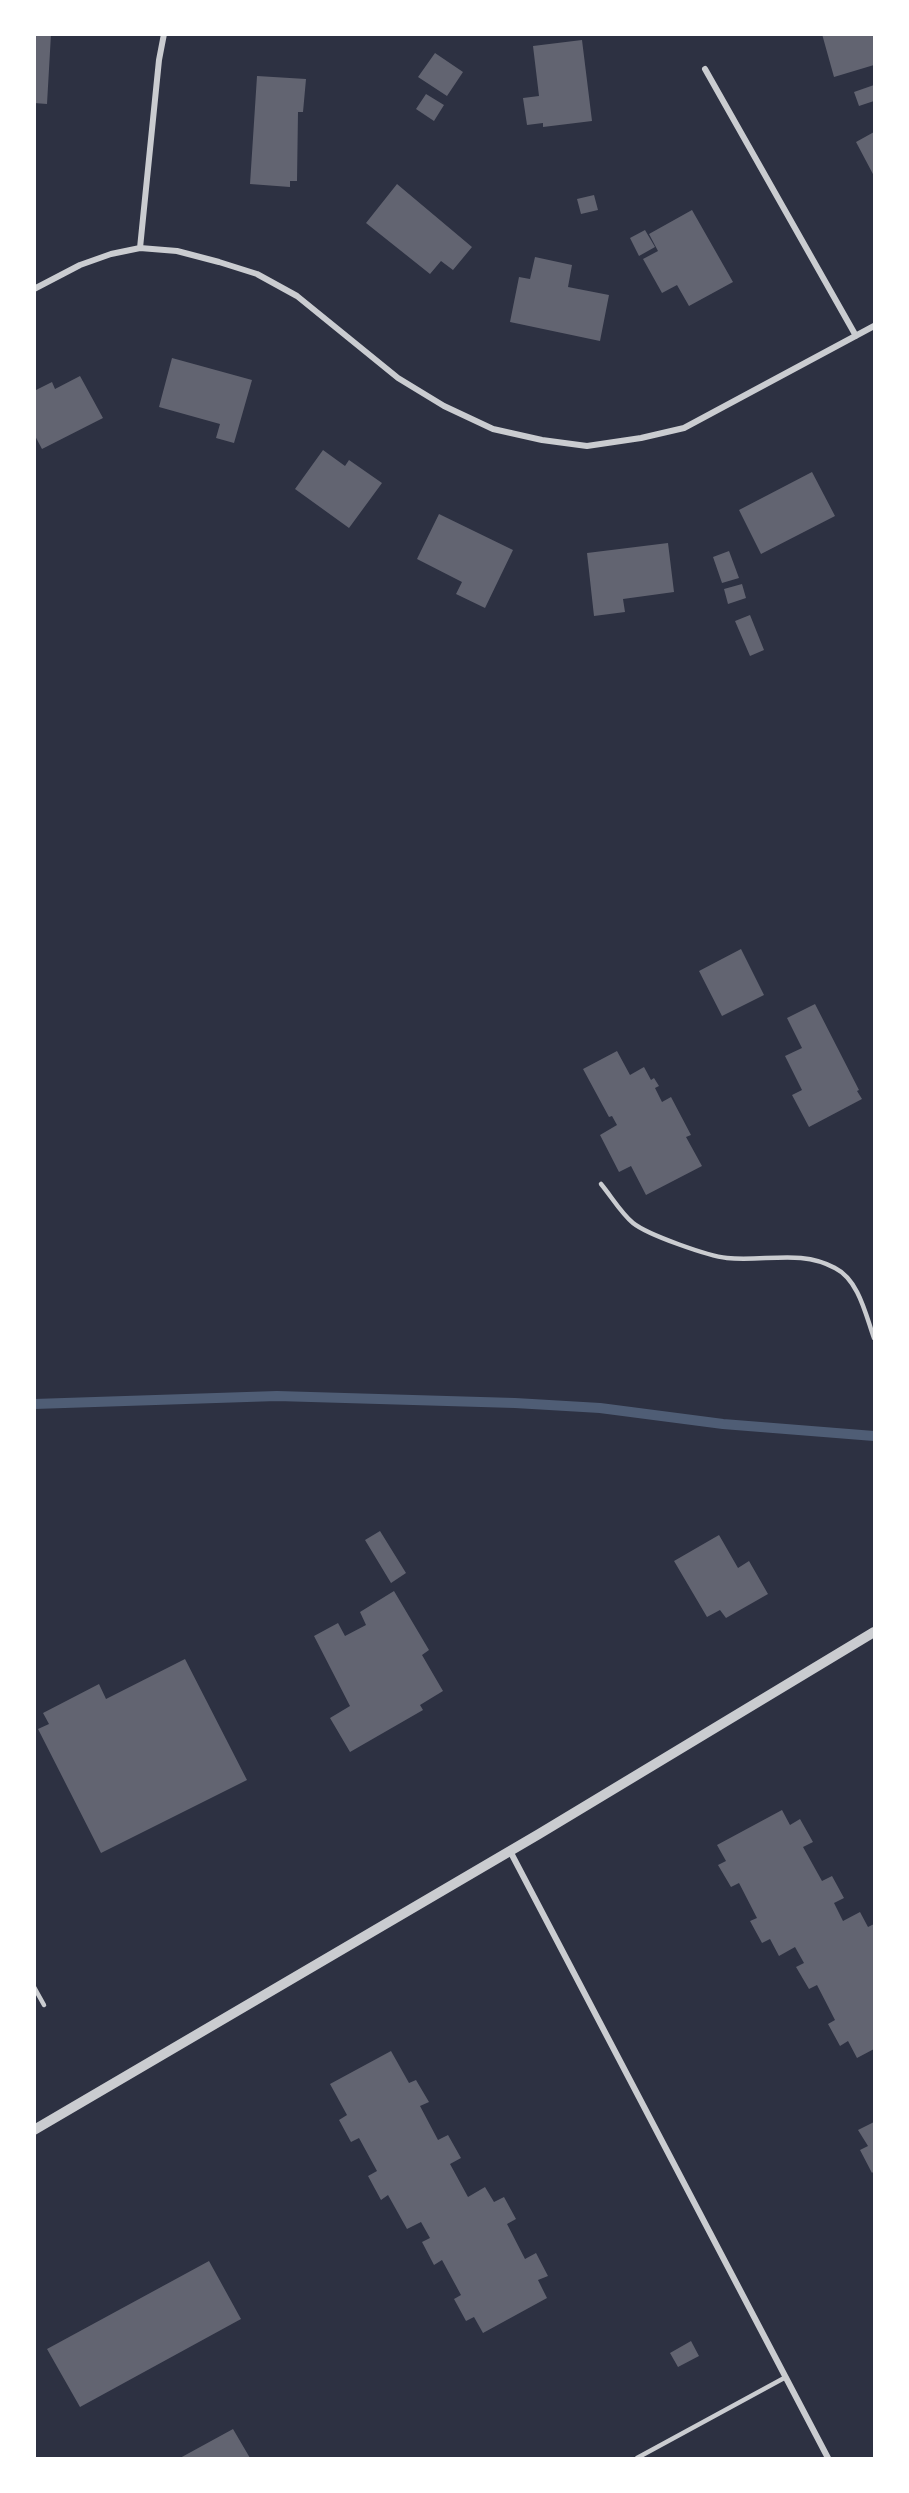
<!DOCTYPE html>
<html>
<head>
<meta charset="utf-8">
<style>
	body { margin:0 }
	#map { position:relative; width:909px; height:2493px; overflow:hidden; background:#2d3142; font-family:Inter,sans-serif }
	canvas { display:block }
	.frame { position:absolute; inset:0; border:36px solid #fff; pointer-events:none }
</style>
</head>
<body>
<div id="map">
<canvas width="909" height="2493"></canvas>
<div class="frame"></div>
</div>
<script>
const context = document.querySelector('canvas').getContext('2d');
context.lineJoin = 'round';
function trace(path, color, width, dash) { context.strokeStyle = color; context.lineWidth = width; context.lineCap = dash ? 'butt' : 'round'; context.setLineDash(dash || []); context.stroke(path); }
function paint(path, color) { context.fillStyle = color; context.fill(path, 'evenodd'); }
trace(new Path2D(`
	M34 1404 277 1396 515 1403 600 1408 723 1424 874 1436`), '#4f5d75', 10);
paint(new Path2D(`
	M34 34H51L47 104 34 103Z
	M822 34H874V65L834 77Z
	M582 40 592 121 543 127V123L527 125 523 98 539 96 533 46Z
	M435 53 463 72 447 96 418 77Z
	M257 76 306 79 303 112H298L297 181H290V187L250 184Z
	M874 85V101L859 106 854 92Z
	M426 94 444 105 434 121 416 109Z
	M874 132V176L856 142Z
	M397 184 472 247 453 270 441 261 430 274 366 223Z
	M594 195 598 210 581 214 577 199Z
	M692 210 733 282 689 306 677 285 662 293 643 259 658 251 649 234Z
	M645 230 655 247 639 256 630 238Z
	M535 257 572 265 568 287 609 295 600 341 510 322 519 277 530 279Z
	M172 358 252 380 234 443 216 438 220 424 159 407Z
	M80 376 103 418 42 449 34 434V391L52 382 55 389Z
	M323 450 345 466 349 460 382 483 349 528 295 489Z
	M812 472 835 516 761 554 739 510Z
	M439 514 513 550 485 608 456 594 462 582 417 559Z
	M668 543 674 592 623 599 625 612 594 616 587 553Z
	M729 551 739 578 722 583 713 557Z
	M742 584 746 598 728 604 724 589Z
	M750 615 764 650 750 656 735 621Z
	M741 949 764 995 722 1016 699 971Z
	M815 1004 859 1090 857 1091 862 1099 809 1127 792 1095 802 1090 785 1056 802 1048 787 1018Z
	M617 1051 630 1075 644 1067 651 1080 654 1078 659 1086 655 1088 662 1102 671 1097 691 1135 686 1137 702 1166 646 1195 631 1166 619 1172 600 1135 617 1125 612 1116 609 1117 583 1069Z
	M380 1531 406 1573 391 1583 365 1540Z
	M719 1535 738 1568 749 1561 768 1594 726 1618 720 1610 707 1617 674 1561Z
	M394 1591 429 1650 422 1655 443 1691 420 1705 423 1710 350 1752 330 1718 350 1706 314 1636 338 1623 345 1636 366 1625 360 1612Z
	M185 1659 247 1780 101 1853 38 1729 49 1724 43 1713 99 1684 106 1699Z
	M782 1810 790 1825 800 1819 813 1842 803 1847 822 1881 832 1876 844 1898 834 1903 843 1921 860 1912 868 1927 874 1924V2049L857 2058 848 2041 840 2046 828 2024 835 2020 817 1985 809 1989 796 1967 804 1963 795 1947 779 1956 770 1939 762 1943 750 1921 757 1918 739 1883 731 1887 718 1865 726 1861 717 1845Z
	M391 2051 409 2083 416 2080 429 2102 420 2106 438 2140 448 2135 461 2158 450 2164 468 2197 485 2187 494 2202 504 2197 516 2219 507 2224 525 2259 536 2253 548 2276 538 2280 547 2298 483 2333 474 2317 466 2321 454 2299 461 2295 442 2260 434 2265 422 2242 430 2238 421 2222 407 2229 388 2195 381 2200 368 2176 377 2171 359 2138 351 2142 339 2120 347 2115 330 2084Z
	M874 2122V2171L872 2173 860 2150 868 2146 858 2130Z
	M209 2261 241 2319 80 2407 47 2349Z
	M691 2341 699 2356 678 2367 670 2353Z
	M233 2429 250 2458H180Z`), '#626471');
trace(new Path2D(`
	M601 1184C611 1196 621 1213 633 1223 648 1235 708 1256 727 1258 764 1262 801 1249 835 1268 859 1280 866 1316 874 1338
	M34 1987 44 2005
	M637 2458 786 2377`), '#caccd0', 4.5);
trace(new Path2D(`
	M705 69 856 336
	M140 248 159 60 164 34
	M34 289 80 265 111 254 140 248 177 251 219 262 257 274 297 296 398 378 444 406 493 429 542 440 587 446 641 438 684 428 874 326
	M510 1851 828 2458`), '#caccd0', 6);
trace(new Path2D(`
	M34 2130 539 1834 874 1632`), '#caccd0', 10);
</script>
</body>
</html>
